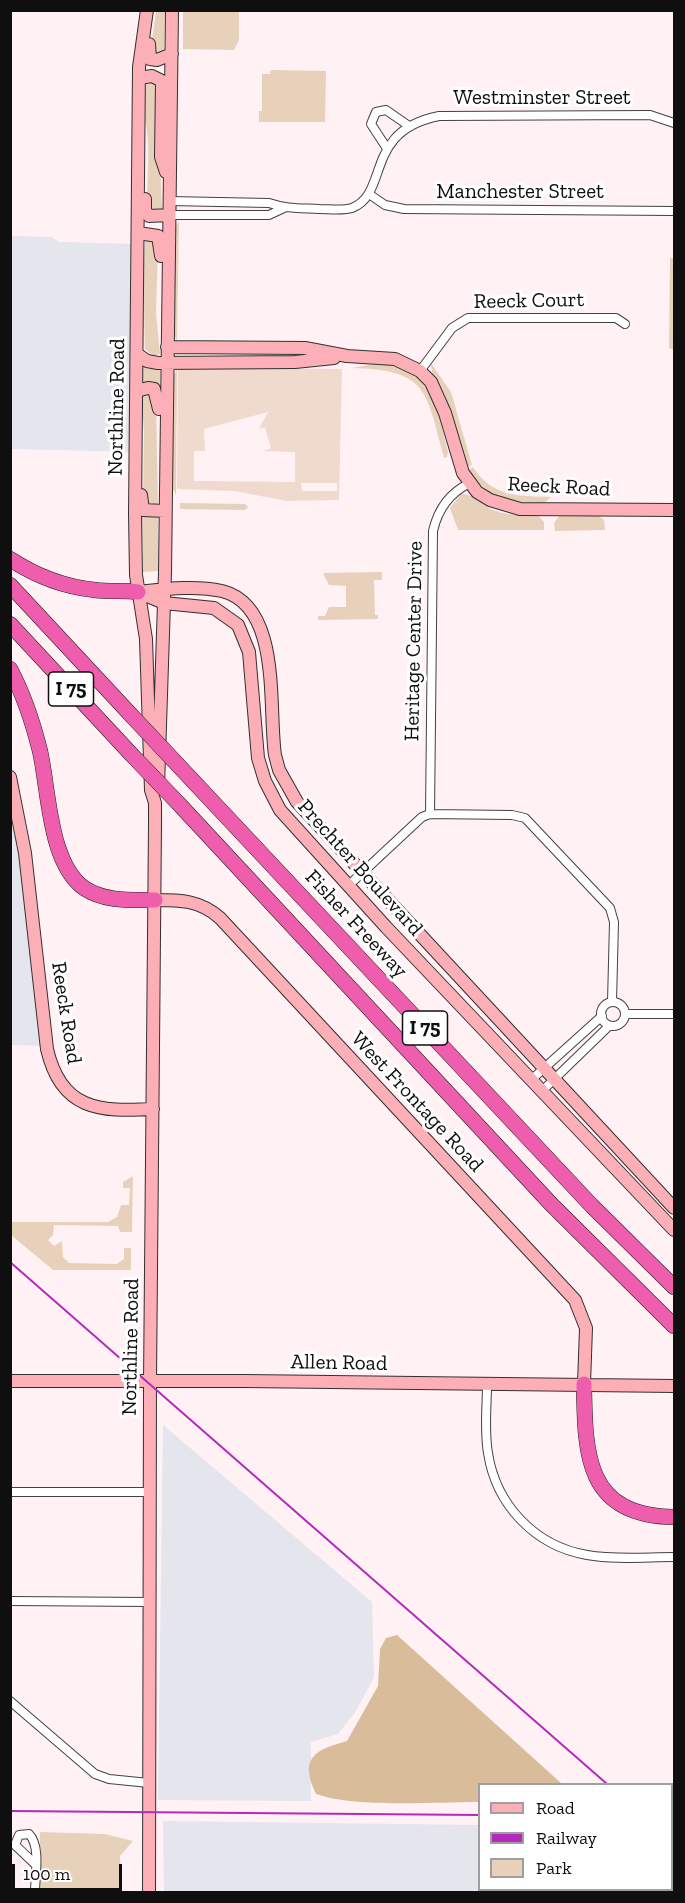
<!DOCTYPE html>
<html>
<head>
<meta charset="utf-8">
<style>
	body { margin:0 }
	#map { position:relative; width:685px; height:1903px; overflow:hidden; background:#fff1f4; font-family:"Zilla Slab",serif }
	canvas { display:block }
	.frame { position:absolute; inset:0; border:12px solid #0f0f0f; pointer-events:none }
	.legend { position:absolute; left:478px; top:1783px; width:195px; height:108px; box-sizing:border-box; background:#fff; border:2px solid #9f9f9f; margin:0; padding:8px 10px; list-style:none; font-size:18px; color:#0f0f0f }
	.legend li { display:flex; align-items:center; gap:12px; height:30px }
	.legend b { width:30px; border:2px solid #9f9f9f }
	.scale { position:absolute; left:12px; top:1864px; width:110px; height:27px; box-sizing:border-box; border:3px solid #0f0f0f; border-top:0; padding-left:8px; font-size:18px; line-height:21px; white-space:nowrap; color:#0f0f0f; -webkit-text-stroke:4px #fff; paint-order:stroke }
</style>
</head>
<body>
<div id="map">
<canvas width="685" height="1903"></canvas>
<div class="frame"></div>
<ul class="legend">
<li><b style="height:8px;background:#fcafb7"></b>Road</li>
<li><b style="height:8px;background:#b42bbb"></b>Railway</li>
<li><b style="height:16px;background:#e8d1bb"></b>Park</li>
</ul>
<div class="scale">100 m</div>
</div>
<script>
const context = document.querySelector('canvas').getContext('2d');
context.lineJoin = 'round';
function paint(path, color) { context.fillStyle = color; context.fill(path, 'evenodd'); }
function trace(path, color, width, dash) { context.strokeStyle = color; context.lineWidth = width; context.lineCap = dash ? 'butt' : 'round'; context.setLineDash(dash || []); context.stroke(path); }
function label(font, color, halo, rows, align = 'center') {
  context.font = font + ' "Zilla Slab",serif'; context.lineWidth = 6; context.setLineDash([]); context.textBaseline = 'middle'; context.strokeStyle = halo; context.fillStyle = color; for (const [text, x, y, turn = 0] of rows) {
    context.save(); context.translate(x, y); context.rotate((+turn || 0) * Math.PI / 180); context.textAlign = isNaN(turn) ? turn : align; if (halo) context.strokeText(text, 0, 0); context.fillText(text, 0, 0); context.restore();
  }
}
paint(new Path2D(`
	M11 236 51 237 59 242 138 244 136 452 11 449Z
	M10 777 47 1046 11 1045Z
	M163 1425 372 1602 374 1677 356 1711 338 1734 311 1742V1801L158 1800Z
	M163 1821 479 1825 480 1890H672V1866L674 1869V1892H164Z`), '#e4e5ed');
paint(new Path2D(`
	M156 11H165L164 51 157 55 151 49Z
	M183 11H239V40L234 50 183 49Z
	M271 70 326 71 325 122H259V111H262V74H270Z
	M153 83 157 86 162 209 155 211 148 206 147 201C147 181 149 160 148 140 147 122 139 102 145 84Z
	M179 221V222L177 342 174 334 175 227Z
	M146 240H152L158 248 156 312 160 354 153 356 145 349C145 333 142 245 146 240Z
	M670 258H674V350L669 348Z
	M380 363C433 368 437 409 448 451L447 457 444 458 443 454C426 389 426 370 352 368Z
	M431 363 451 392 472 465 468 467 463 459 445 395 432 373Z
	M142 364 160 366V386L141 383Z
	M177 369 176 495 172 487 174 376Z
	M144 394H152L156 401 158 503 153 507 143 501 144 431 141 397Z
	M473 467C492 497 518 496 551 497L544 503C507 502 491 501 468 470Z
	M461 494C473 493 480 504 491 509 506 516 522 515 538 515L544 522V530H458L450 508Z
	M180 503 245 504 248 507 245 510 180 509Z
	M142 515 158 517V571L143 572Z
	M560 515 599 516 604 520 605 530 555 531 554 523Z
	M382 572V580H374L375 615H378V619L318 620V616H325L329 607H346V586L329 585 323 573Z
	M133 1176 132 1232H120L118 1226 54 1225 53 1235 48 1240 54 1246 62 1241 63 1257 69 1263 117 1264 124 1259V1248H131V1270H53L11 1235V1222H108L117 1217 121 1205H129L130 1188H123V1182Z
	M40 1832 105 1834 133 1841 120 1856 122 1892H39Z`), '#e8d1bb');
paint(new Path2D(`
	M397 1635 561 1783 563 1784H480L479 1802C435 1802 356 1808 316 1794 299 1758 314 1750 347 1741L378 1686 380 1649 386 1638Z`), '#d9bd9b');
paint(new Path2D(`
	M178 368 342 369 339 500 287 501 234 491 177 489ZM268 412 259 429 265 427 271 449 263 451 295 452V482L194 481V451H205L204 429ZM301 483H337V491H302Z`), '#f0d9cd');
const street = new Path2D(`
	M386 147 371 124 376 112 386 110 409 126
	M369 194 385 205 404 209 674 211
	M169 201 269 203C286 209 301 208 319 209 329 209 342 211 352 208 390 193 363 131 439 116L650 115 674 123
	M169 215H269L284 208
	M420 371 452 328 468 318H616L625 324
	M430 814 433 531C438 509 449 493 470 483
	M349 885 422 817 430 814 512 815 525 818 610 908 614 922 612 1002
	M601 1014a12 12 0 1 1 24 0a12 12 0 1 1-24 0Z
	M625 1014H674
	M531 1080 602 1016
	M542 1091 609 1026
	M487 1384C487 1407 484 1430 488 1453 496 1505 535 1546 587 1555 615 1560 646 1557 674 1557
	M10 1492H150
	M10 1601 150 1602
	M10 1701 95 1774 109 1779 149 1783
	M35 1864 15 1845 19 1835 29 1834C41 1846 35 1876 35 1892`);
const secondary = new Path2D(`
	M147 10 139 67 135 514 136 575 146 639 151 790 155 803V824L150 1382 149 1892
	M149 44 150 59 157 60 172 54
	M139 78 152 76 162 81 161 157 166 172
	M145 199V211L149 216 169 215
	M138 233 158 236 161 256
	M167 347 305 348 347 356 395 359 420 371 431 382 445 413 463 473 477 492 490 500 520 509 674 510
	M137 354 147 361 158 363 295 362 334 358
	M136 391 148 388 154 389 159 409
	M141 495 143 510 165 511
	M138 592 164 603 214 608 238 625 249 652 258 758 265 781 280 810 386 927 674 1230
	M139 592C166 589 195 585 222 591 282 606 268 708 275 755L279 770 297 802 674 1208
	M10 777 25 853 47 1049C61 1110 99 1112 153 1109
	M158 787 165 572 172 10
	M155 900C180 900 200 900 220 918L575 1300 586 1328 584 1384
	M10 1381H245L674 1386`);
const highway = new Path2D(`
	M10 559C36 576 65 587 95 590 110 592 124 590 138 592
	M10 585 131 715
	M10 624 131 754
	M10 669C24 695 33 723 40 751 49 791 49 863 84 888 105 902 131 900 155 900
	M178 765 592 1206 674 1287
	M179 804 551 1204 674 1326
	M584 1384C585 1454 585 1516 674 1517`);
trace(street, '#424242', 10);
trace(secondary, '#313131', 14);
trace(highway, '#202020', 16);
trace(street, '#fff', 8);
trace(secondary, '#fcafb7', 12);
trace(highway, '#ef5ead', 15);
trace(new Path2D(`
	M10 1262 607 1784
	M10 1811 480 1815
	M672 1817H674
	M672 1840 674 1843`), '#b42bbb', 2);
const highwayBridge = new Path2D(`
	M131 715 178 765
	M131 754 179 804`);
trace(highwayBridge, '#202020', 16, []);
trace(highwayBridge, '#ef5ead', 15);
for (const [x, y, w] of [
	[71,689,45],
	[425,1028,45]
]) { const box = new Path2D(); box.roundRect(x - w / 2, y - 17, w, 34, 4.5); context.fillStyle = '#fff'; context.fill(box); trace(box, '#0f0f0f', 1.5); }
label('bold 20px', '#0f0f0f', null, [
	["I 75",71,689],
	["I 75",425,1028]
]);
label('21px', '#0f0f0f', '#fff', [
	["Westminster Street",542,98],
	["Manchester Street",520,192],
	["Reeck Court",529,301,-1],
	["Northline Road",117,407,-89],
	["Reeck Road",559,487,3],
	["Heritage Center Drive",414,641,-89],
	["Prechter Boulevard",360,868,48],
	["Fisher Freeway",356,924,47],
	["Reeck Road",66,1013,81],
	["West Frontage Road",417,1102,47],
	["Northline Road",131,1347,-89],
	["Allen Road",339,1363,1]
]);
</script>
</body>
</html>
